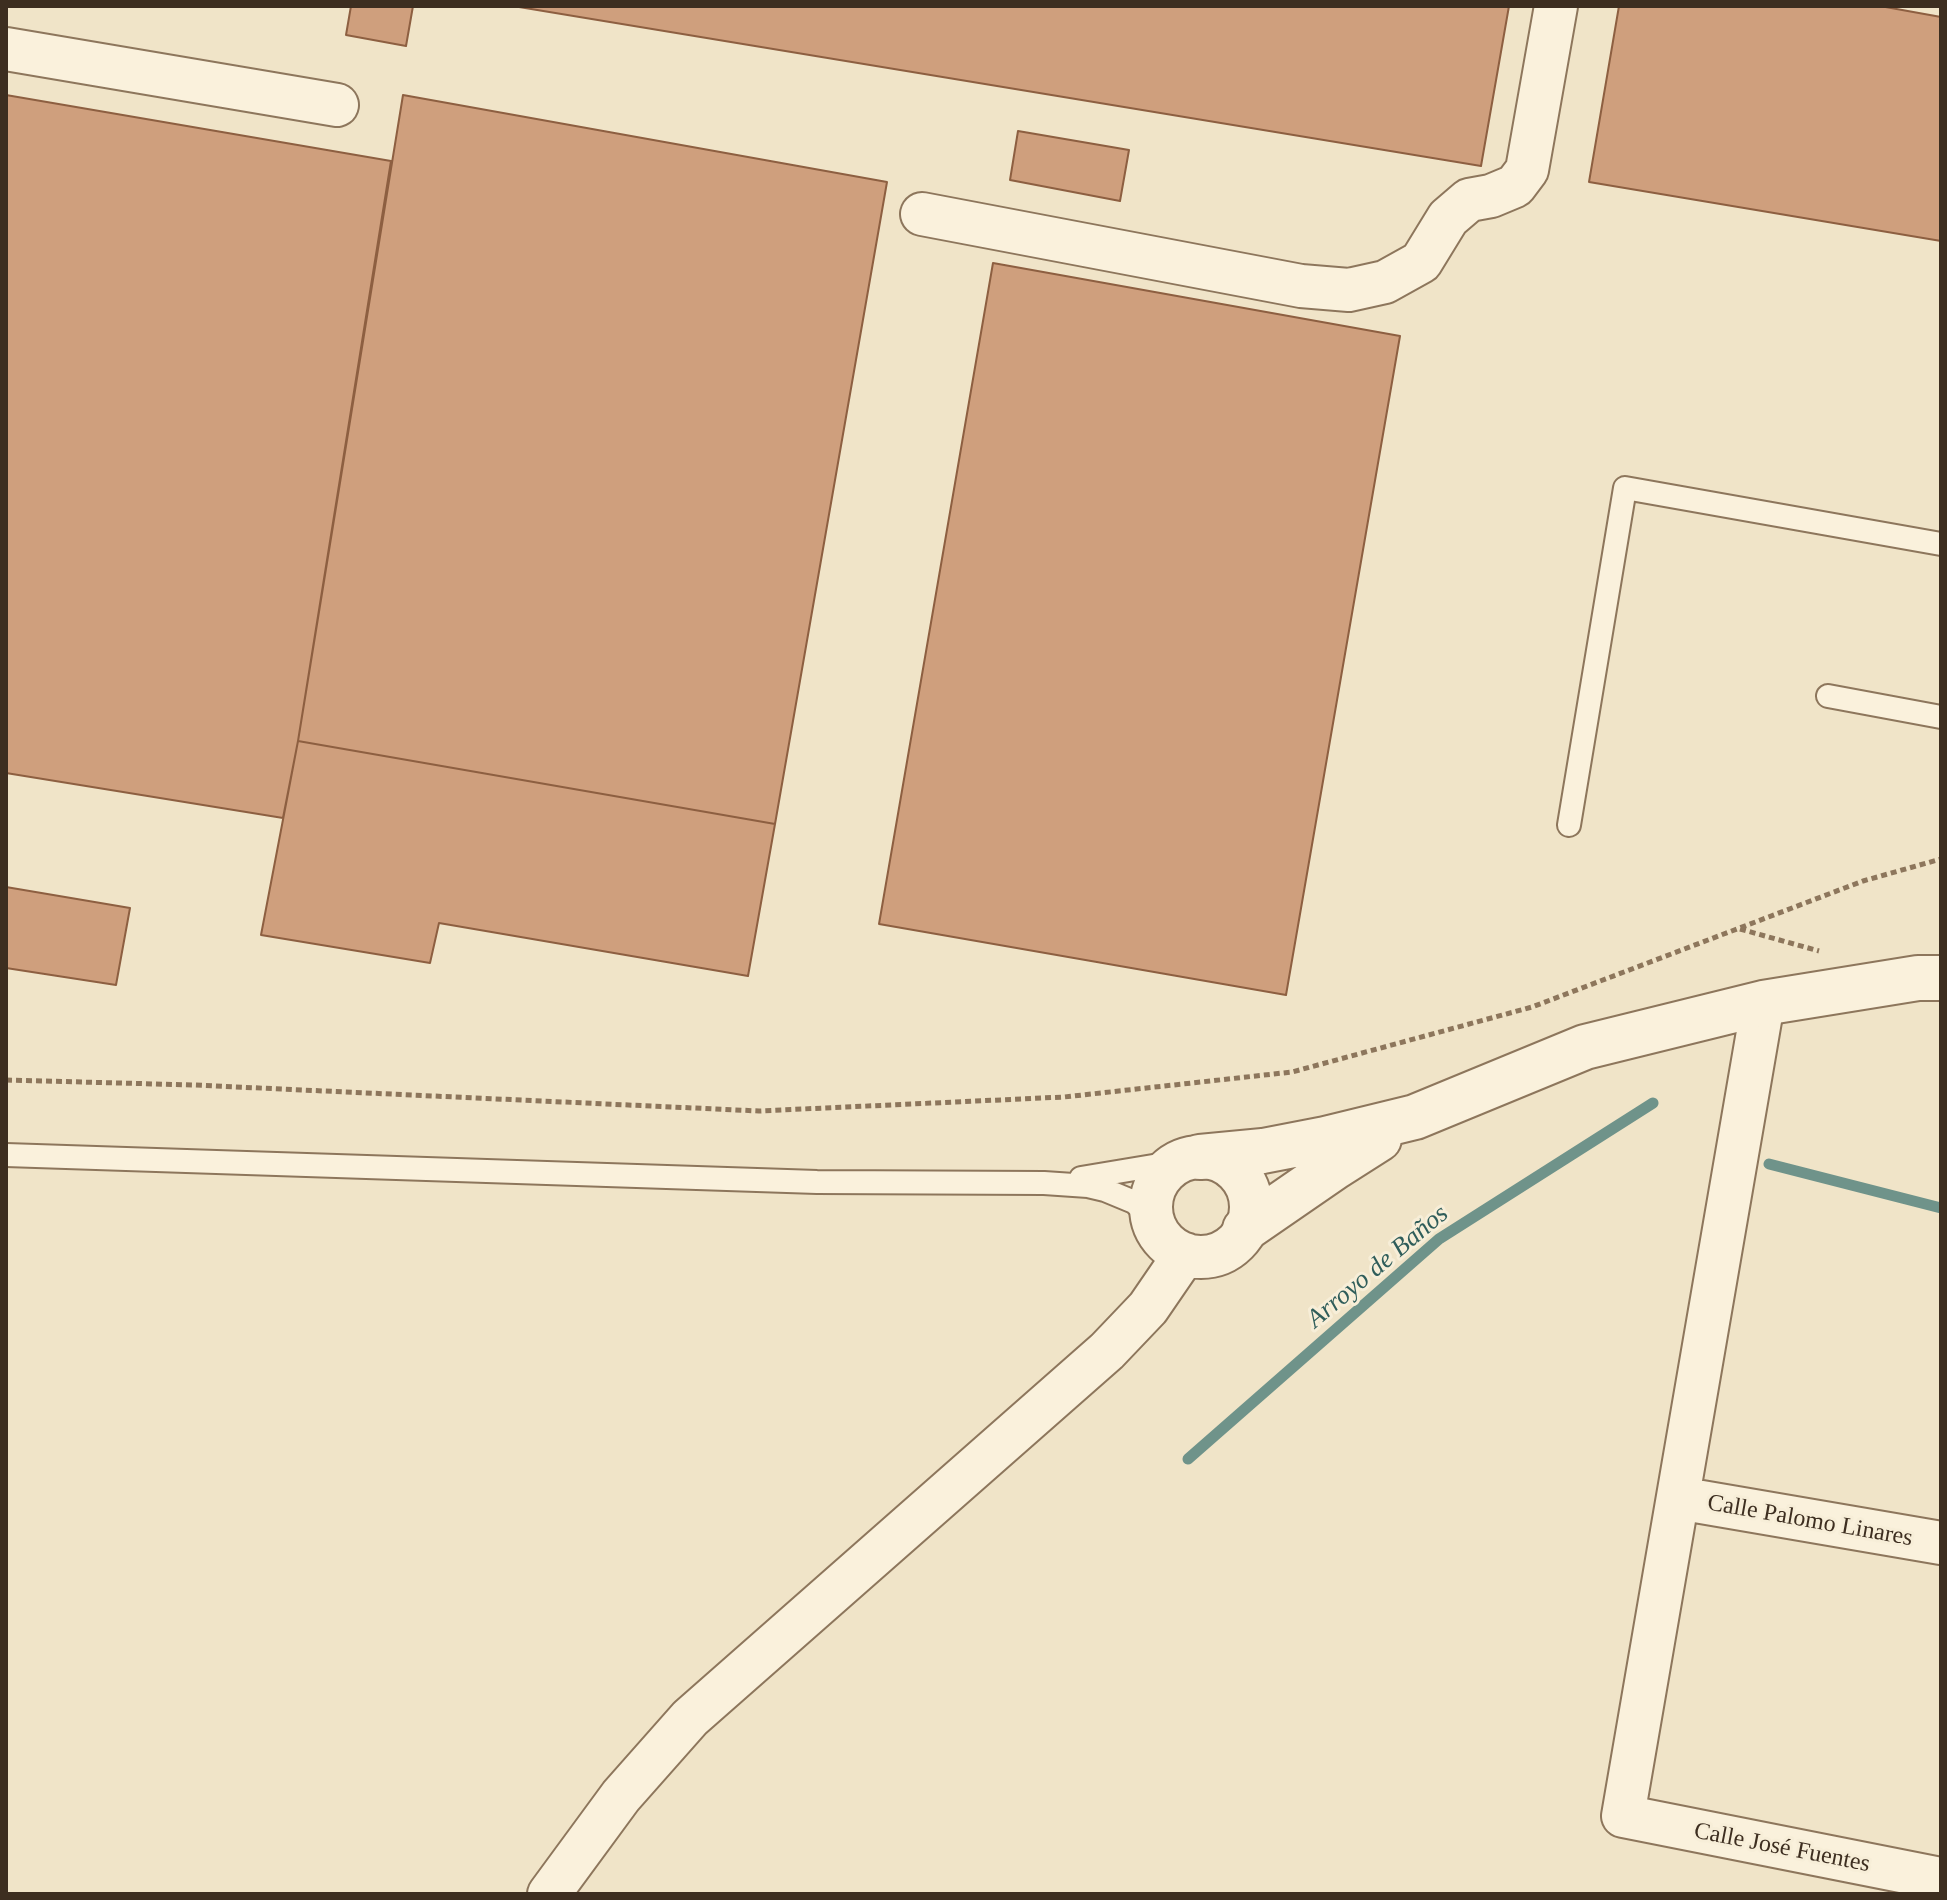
<!DOCTYPE html>
<html>
<head>
<meta charset="utf-8">
<style>
	body { margin:0 }
	#map { position:relative; width:1947px; height:1900px; overflow:hidden; background:#f0e4c8; font-family:Georgia,serif }
	canvas { display:block }
	.frame { position:absolute; inset:0; border:8px solid #3d2e20; pointer-events:none }
</style>
</head>
<body>
<div id="map">
<canvas width="1947" height="1900"></canvas>
<div class="frame"></div>
</div>
<script>
const context = document.querySelector('canvas').getContext('2d');
context.lineJoin = 'round';
function trace(path, color, width, dash) { context.strokeStyle = color; context.lineWidth = width; context.lineCap = dash ? 'butt' : 'round'; context.setLineDash(dash || []); context.stroke(path); }
function paint(path, color) { context.fillStyle = color; context.fill(path, 'evenodd'); }
function label(font, color, halo, rows, align = 'center') {
  context.font = font + ' Georgia,serif'; context.lineWidth = 6; context.setLineDash([]); context.textBaseline = 'middle'; context.strokeStyle = halo; context.fillStyle = color; for (const [text, x, y, turn = 0] of rows) {
    context.save(); context.translate(x, y); context.rotate((+turn || 0) * Math.PI / 180); context.textAlign = isNaN(turn) ? turn : align; if (halo) context.strokeText(text, 0, 0); context.fillText(text, 0, 0); context.restore();
  }
}
trace(new Path2D(`
	M1769 1164 1941 1208
	M1188 1459 1439 1239 1653 1103`), '#6f938a', 11);
const building = new Path2D(`
	M351 6H413L406 46 346 35Z
	M513 6H1509L1481 166Z
	M1619 6H1880L1941 17V241L1589 182Z
	M6 95 391 161 298 741 283 818 6 773Z
	M403 95 887 182 775 824 298 741Z
	M1018 131 1129 150 1120 201 1010 180Z
	M993 263 1400 336 1286 995 879 924Z
	M298 741 775 824 748 976 439 923 430 963 261 935Z
	M6 887 130 908 116 985 6 968Z`);
paint(building, '#cf9f7d');
trace(building, '#8d5f41', 2);
const service = new Path2D(`
	M1828 696 1941 717
	M1569 825 1625 488 1941 544
	M6 1155 817 1182 1044 1183 1088 1186 1105 1190 1134 1202 1152 1218
	M1081 1178 1183 1161`);
const minor = new Path2D(`
	M6 49 337 105
	M922 214 1301 286 1349 290 1385 282 1421 262 1448 218 1469 200 1491 196 1515 186 1527 170 1556 6
	M1763 1003 1623 1816 1941 1879
	M1151 1207a50 50 0 1 1 100 0a50 50 0 1 1-100 0Z
	M1678 1498 1941 1543
	M549 1894 621 1796 690 1718 1107 1351 1148 1308 1185 1254`);
const tertiary = new Path2D(`
	M1200 1157 1263 1151 1325 1139 1415 1117 1585 1047 1763 1003 1918 978H1941
	M1245 1229 1335 1167 1379 1139`);
trace(service, '#8d765c', 26);
trace(minor, '#8d765c', 46);
trace(tertiary, '#8d765c', 48);
trace(new Path2D(`
	M1740 929 1819 951
	M6 1080 194 1085 759 1111 1064 1097 1292 1072 1532 1007 1863 881 1941 859`), '#8d765c', 5, [6, 4]);
trace(service, '#faf1dc', 22);
trace(minor, '#faf1dc', 42);
trace(tertiary, '#faf1dc', 44);
label('24px', '#3d2e20', '#f7eed8', [
	["Calle Palomo Linares",1810,1521,10],
	["Calle José Fuentes",1782,1848,11]
]);
label('italic 26px', '#2f5d5a', '#f7eed8', [
	["Arroyo de Baños",1378,1267,-40]
]);
</script>
</body>
</html>
